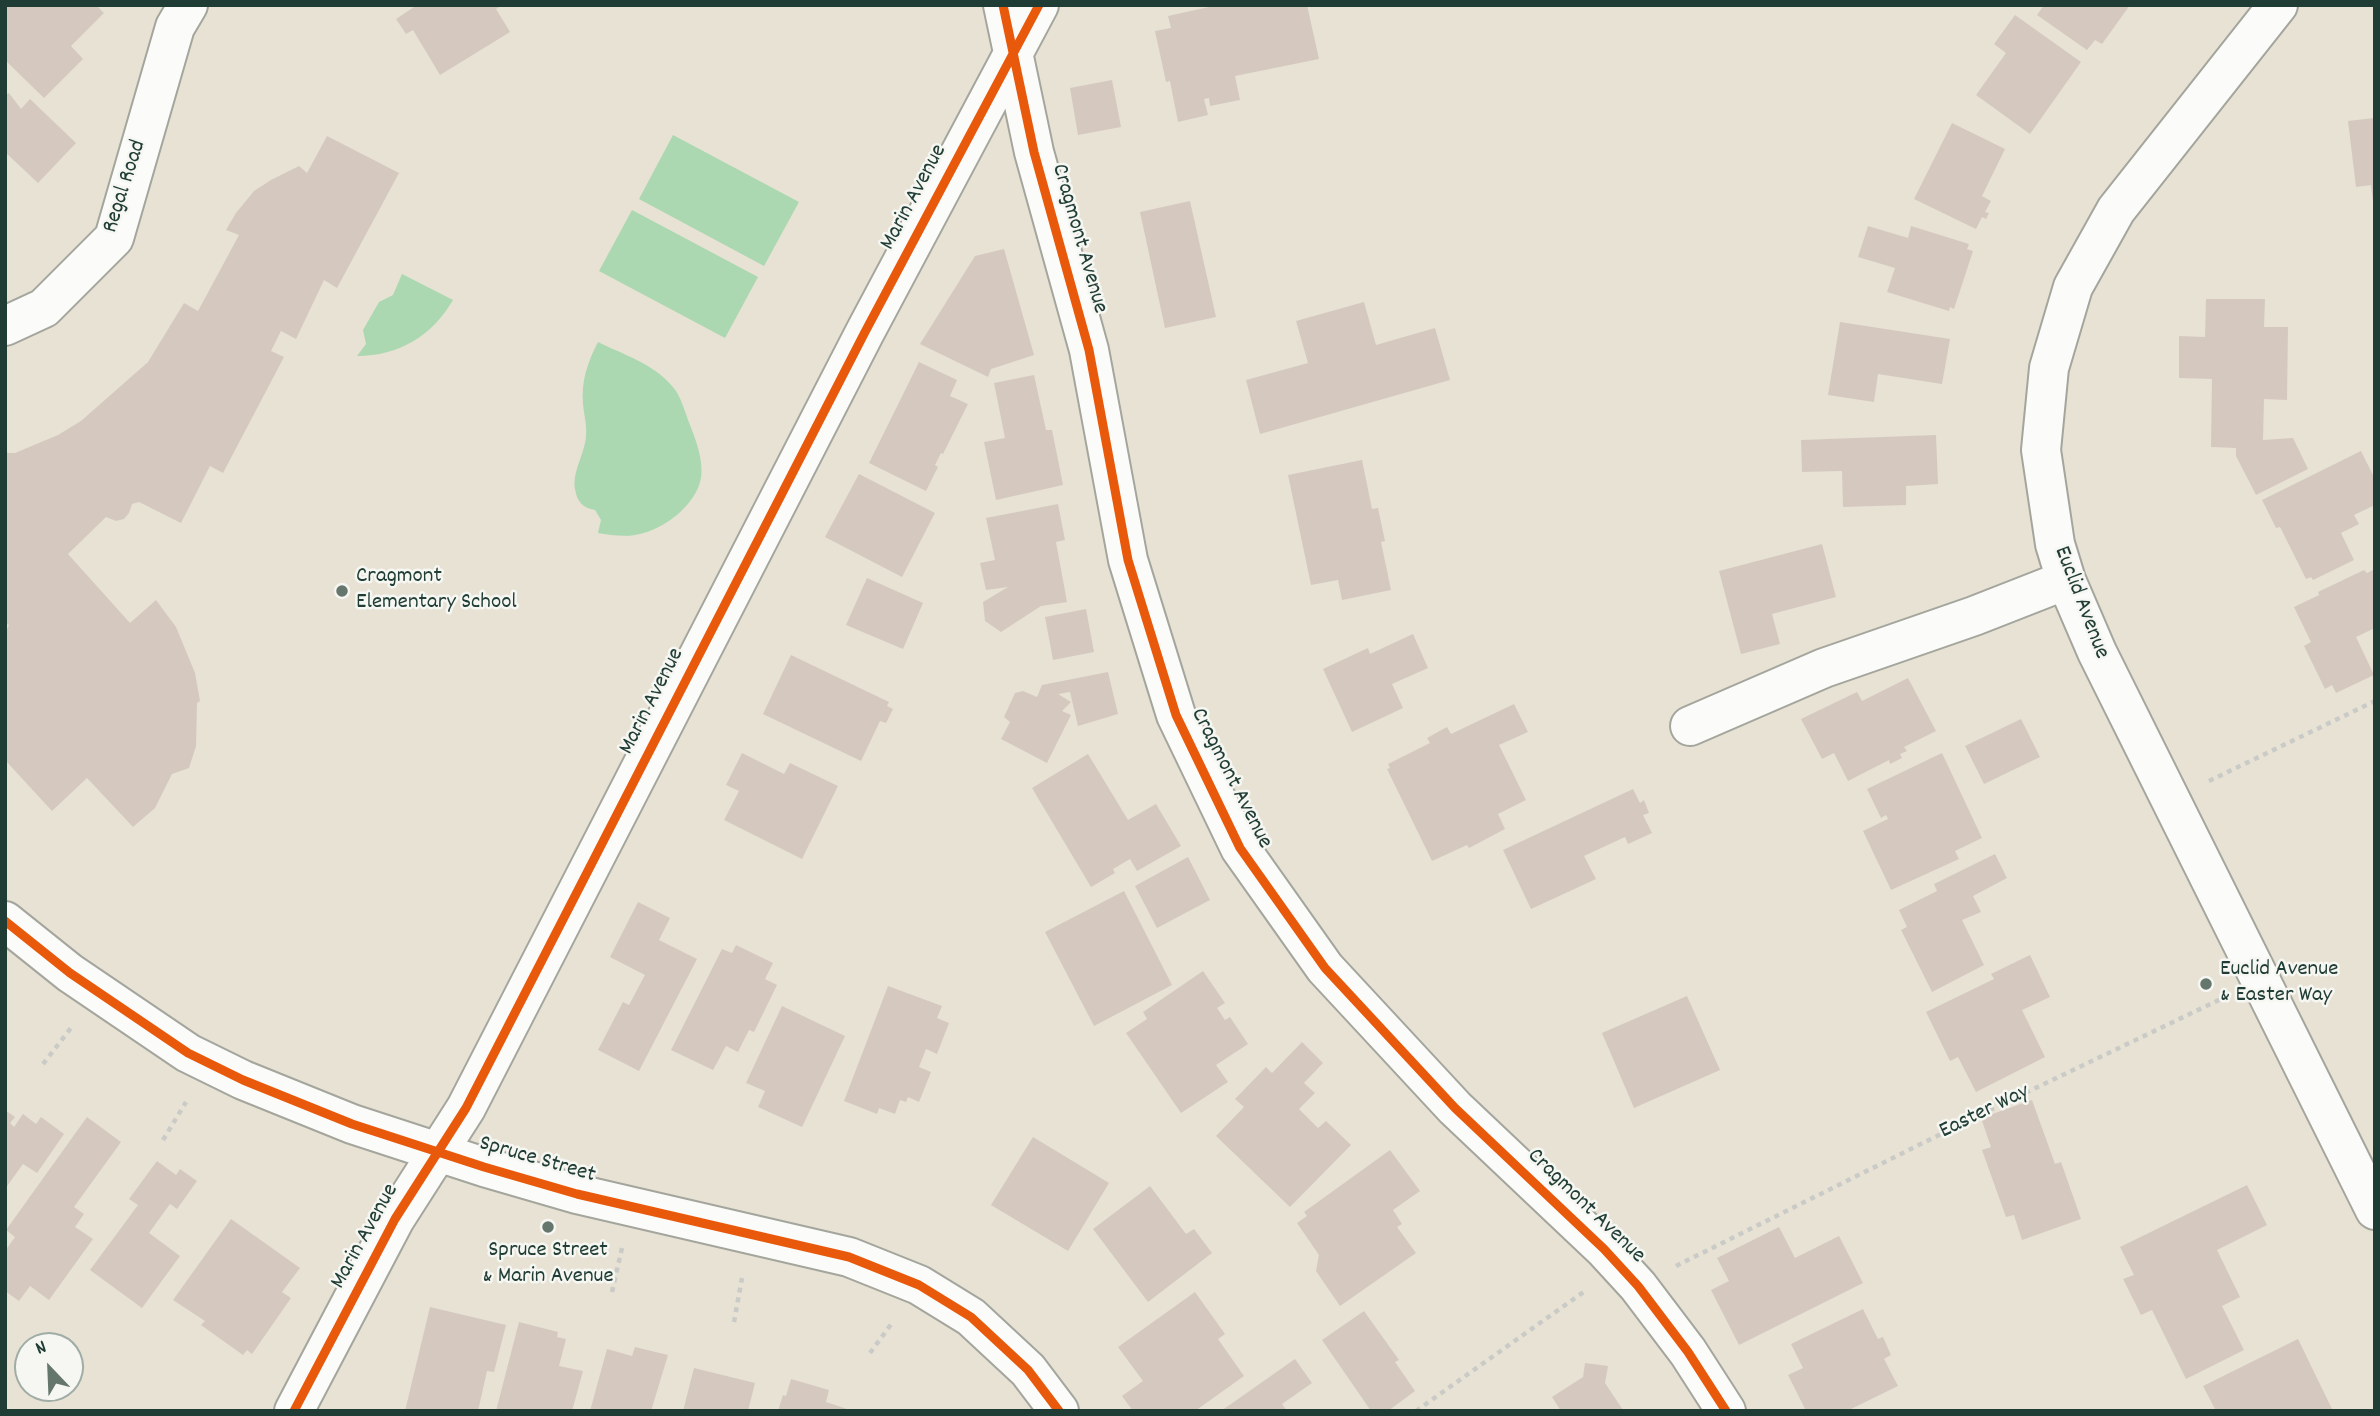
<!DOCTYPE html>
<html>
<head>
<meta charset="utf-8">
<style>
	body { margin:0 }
	#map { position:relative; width:2380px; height:1416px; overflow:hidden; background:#e7e2d4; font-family:Dekko,sans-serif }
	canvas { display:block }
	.frame { position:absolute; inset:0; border:7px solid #1f3d34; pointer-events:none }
	.north { position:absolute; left:14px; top:1332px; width:70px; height:70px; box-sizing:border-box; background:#f6f6f2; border:2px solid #a0aca6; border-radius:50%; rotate:337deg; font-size:19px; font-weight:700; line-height:28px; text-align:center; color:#1f3d34 }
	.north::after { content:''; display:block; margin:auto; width:24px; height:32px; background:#65776c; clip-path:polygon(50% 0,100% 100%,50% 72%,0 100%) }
</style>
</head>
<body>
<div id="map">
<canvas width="2380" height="1416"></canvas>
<div class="frame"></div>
<div class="north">N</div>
</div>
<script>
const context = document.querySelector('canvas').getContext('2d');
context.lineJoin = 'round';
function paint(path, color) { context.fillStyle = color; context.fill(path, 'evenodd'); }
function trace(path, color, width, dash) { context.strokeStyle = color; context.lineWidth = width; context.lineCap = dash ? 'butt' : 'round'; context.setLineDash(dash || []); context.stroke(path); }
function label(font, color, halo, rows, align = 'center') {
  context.font = font + ' Dekko,sans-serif'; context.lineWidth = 5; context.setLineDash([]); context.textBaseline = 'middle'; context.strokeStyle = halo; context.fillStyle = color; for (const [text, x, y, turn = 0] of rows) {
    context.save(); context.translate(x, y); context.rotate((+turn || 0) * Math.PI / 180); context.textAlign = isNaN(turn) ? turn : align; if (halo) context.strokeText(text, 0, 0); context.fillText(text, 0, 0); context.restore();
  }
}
paint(new Path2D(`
	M673 135 799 202 764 266 639 199Z
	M632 210 758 277 725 338 599 271Z
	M402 274 453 300C432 336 399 356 357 356L366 344 363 330 379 302 393 295Z
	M598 342C622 354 654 364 672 386 681 395 685 413 690 425 697 443 707 469 698 488 688 511 660 531 635 535 623 537 610 535 598 533L601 520 595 510C583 508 577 502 575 489 572 472 585 453 586 436 587 425 584 415 583 404 581 381 588 361 598 342Z`), '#abd8b0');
paint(new Path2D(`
	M5 5H96L104 13 71 46 83 59 44 98 5 60Z
	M417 5H502L496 9 510 32 440 75 413 30 406 34 396 19Z
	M1218 5H1307L1319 59 1235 76 1240 100 1210 106 1209 98 1204 99 1208 115 1178 122 1170 81 1166 82 1155 31 1171 28 1168 16Z
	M2044 5H2130L2102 44 2095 40 2087 50 2037 15Z
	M2015 15 2081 62 2030 134 1976 95 2006 53 1994 44Z
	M1112 80 1121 127 1078 135 1070 88Z
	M9 93 21 109 30 99 76 143 38 183 5 152V95Z
	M2374 118 2375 202H2373L2371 185 2356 187 2348 121Z
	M1952 123 2005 149 1982 196 1991 201 1985 212 1989 213 1986 219 1982 217 1976 229 1914 199Z
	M327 136 399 173 337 288 324 280 296 339 281 331 271 351 284 357 223 473 210 466 181 523 139 502 132 504 129 513 124 519 116 521 106 517 68 554 130 623 156 600 176 627 195 673 200 701 197 703 196 746 189 768 172 774 155 808 133 827 87 778 52 811 5 760V633L9 625 5 623V451L8 453H15L58 435 81 421 148 362 184 303 198 311 239 235 226 230 236 213 254 191 271 180 299 166 307 173Z
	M1190 201 1216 317 1165 328 1140 212Z
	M1868 226 1908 238 1911 226 1969 244 1967 249 1973 251 1954 309 1950 307 1949 311 1887 292 1895 268 1858 257Z
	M1004 249 1034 355 991 369 988 377 920 344 975 256Z
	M2206 299H2265L2264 327H2288L2287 400 2264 399 2263 440 2293 438 2308 469 2256 495 2236 456V448L2211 447 2212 379 2179 378V336L2205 337Z
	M1364 302 1376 345 1435 328 1450 380 1260 434 1246 380 1308 363 1296 321Z
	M1840 322 1950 339 1942 384 1878 374 1874 402 1828 395Z
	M919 362 957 380 950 396 968 404 943 454 941 453 935 465 938 467 926 491 869 463Z
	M1034 375 1046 430H1052L1063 485 996 500 984 442 1005 438 994 383Z
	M1936 435 1938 484 1906 486V505L1843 507 1842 471 1802 472 1801 440Z
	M2361 451 2375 479V505L2354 515 2359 524 2341 533 2354 560 2313 580 2311 577 2306 579 2280 527 2276 528 2262 500Z
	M1362 460 1372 509 1378 508 1385 541 1381 542 1391 590 1342 600 1338 580 1311 585 1288 475Z
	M859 474 935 513 902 577 825 537Z
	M1058 504 1065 540 1056 542 1067 602 1041 606 1001 632 985 621 983 602 1008 587 986 590 980 563 995 560 986 518Z
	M1822 544 1836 597 1772 614 1780 644 1741 654 1719 571Z
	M2375 569V628L2356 637 2374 675 2336 693 2332 685 2325 689 2304 646 2311 642 2294 607 2319 595 2318 592 2364 570 2367 573Z
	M867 578 923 603 903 649 846 625Z
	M1086 609 1094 652 1053 660 1045 617Z
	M1413 634 1428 668 1392 684 1403 708 1352 732 1323 669 1368 648 1370 654Z
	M791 655 889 702 887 706 893 709 886 723 880 721 861 761 763 714Z
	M1108 672 1118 714 1078 726 1070 692 1058 694 1071 702 1062 711 1071 715 1047 763 1001 739 1010 722 1004 717 1015 693 1023 691 1037 697 1042 685Z
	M1908 678 1936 731 1904 747 1907 751 1900 754 1902 758 1890 764 1889 760 1848 781 1834 753 1822 759 1801 719 1857 692 1862 701Z
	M1514 704 1528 732 1499 745 1526 800 1498 814 1505 829 1469 848 1467 845 1432 861 1387 769 1390 768 1388 764 1430 743 1427 738 1447 727 1451 734Z
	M2021 719 2040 757 1984 784 1965 746Z
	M742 753 784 774 790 763 838 786 802 859 724 820 739 791 726 785Z
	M1942 753 1982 838 1955 851 1959 859 1891 890 1863 831 1888 819 1886 815 1881 818 1867 789Z
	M1088 754 1128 820 1156 804 1181 846 1137 871 1130 859 1113 869 1115 873 1091 887 1032 788Z
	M1633 789 1640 803 1644 800 1649 813 1643 815 1652 833 1628 844 1625 837 1584 856 1596 879 1531 909 1503 850Z
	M1995 854 2007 878 1973 896 1981 912 1962 920 1984 965 1932 992 1901 930 1907 927 1899 910 1937 891 1934 884Z
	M1188 857 1210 900 1157 928 1135 886Z
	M1124 891 1172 985 1094 1026 1045 932Z
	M638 902 670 918 659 940 697 959 639 1071 598 1050 623 1002 629 1005 645 975 610 957Z
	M736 945 773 963 765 979 777 985 754 1032 749 1030 738 1052 726 1046 713 1070 671 1050 722 949 732 953Z
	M2030 955 2050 997 2022 1010 2045 1057 1976 1092 1958 1057 1950 1061 1926 1012 1994 979 1991 974Z
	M1203 971 1225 1003 1217 1008 1225 1020 1230 1017 1248 1044 1216 1065 1228 1082 1181 1113 1126 1033 1147 1019 1143 1012Z
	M888 986 942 1006 937 1018 949 1023 937 1054 926 1049 919 1067 931 1072 919 1102 908 1097 906 1102 900 1100 895 1114 879 1108 877 1114 844 1101Z
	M1687 996 1720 1070 1634 1108 1602 1033Z
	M782 1006 845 1036 802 1127 758 1107 765 1091 746 1083Z
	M1302 1042 1323 1063 1304 1083 1315 1093 1299 1109 1318 1128 1326 1121 1351 1145 1290 1207 1216 1136 1244 1107 1235 1099 1266 1067 1272 1073Z
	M2032 1100 2055 1164 2061 1162 2081 1219 2022 1240 2014 1215 2006 1217 1982 1150 1991 1147 1981 1118Z
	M5 1110 15 1117 10 1123 14 1127 23 1114 36 1124 41 1117 64 1134 37 1173 23 1164 5 1189Z
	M87 1117 121 1142 74 1207 84 1214 75 1227 93 1239 49 1300 30 1286 19 1301 5 1291V1251L15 1237 6 1230Z
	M1033 1137 1109 1183 1068 1251 991 1205Z
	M1390 1150 1420 1191 1393 1210 1402 1224 1397 1227 1416 1253 1340 1306 1316 1271 1319 1255 1297 1223 1307 1216 1304 1212Z
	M157 1161 176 1175 180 1169 197 1181 177 1209 170 1204 149 1233 180 1256 142 1308 90 1270 138 1205 129 1199Z
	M2247 1185 2267 1225 2217 1250 2240 1297 2222 1306 2244 1350 2186 1379 2152 1310 2141 1315 2123 1279 2134 1275 2120 1247Z
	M1150 1186 1186 1234 1194 1229 1212 1253 1148 1302 1093 1229Z
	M231 1219 300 1268 282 1292 291 1298 252 1354 247 1350 243 1355 201 1325 205 1321 173 1300Z
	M1779 1227 1795 1258 1839 1236 1863 1283 1739 1345 1711 1290 1729 1281 1717 1258Z
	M1195 1292 1225 1334 1218 1339 1244 1376 1195 1411H1133L1122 1396 1143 1381 1118 1347Z
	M430 1307 506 1325 494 1372 487 1371 478 1411H405Z
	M1863 1309 1878 1339 1883 1337 1891 1355 1884 1359 1898 1386 1847 1411H1806L1788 1375 1803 1368 1791 1344Z
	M1364 1311 1399 1360 1395 1362 1415 1391 1388 1411H1371L1322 1340Z
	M519 1322 558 1332 557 1337 566 1339 559 1366 583 1371 572 1411H496Z
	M2298 1339 2333 1411H2216L2203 1386Z
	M635 1347 668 1355 651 1411H590L607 1349 632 1356Z
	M1295 1359 1312 1383 1282 1404 1287 1411H1221Z
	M1585 1363 1608 1366 1605 1383 1623 1410 1561 1411 1552 1397 1583 1377Z
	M694 1368 755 1383 748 1411H683Z
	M791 1379 829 1390 826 1402 853 1411H778L783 1395 786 1396Z`), '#d5c9bf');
const minor = new Path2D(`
	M1003 5 1034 152 1089 350 1128 560 1176 715 1240 848 1325 968 1455 1108 1604 1249 1638 1286 1688 1352 1726 1411
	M2278 5 2116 210 2073 287 2049 368 2041 450 2055 544 2066 580 2097 652 2375 1210
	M5 326 44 308 114 238 175 27 188 5
	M1690 726 1824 668 1974 616 2066 580
	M5 921 70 973 188 1053 243 1080 352 1124 484 1167 577 1194 849 1257 919 1285 971 1317 1028 1370 1059 1411
	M294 1411 395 1219 466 1108 865 332 1039 5`);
trace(minor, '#a4a59c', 42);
trace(new Path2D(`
	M2209 781 2375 701
	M43 1064 71 1028
	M163 1140 186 1102
	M1676 1266 1969 1120 2221 999
	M612 1292 622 1248
	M734 1322 742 1278
	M870 1353 892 1323
	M1416 1411 1585 1291`), '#cacbc7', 4.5, [5, 5]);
trace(minor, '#fbfbf9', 38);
trace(new Path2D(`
	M1003 5 1034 152 1089 350 1128 560 1176 715 1240 848 1325 968 1455 1108 1604 1249 1638 1286 1688 1352 1726 1411
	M5 921 70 973 188 1053 243 1080 352 1124 484 1167 577 1194 849 1257 919 1285 971 1317 1028 1370 1059 1411
	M294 1411 395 1219 466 1108 865 332 1039 5`), '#e8590c', 9);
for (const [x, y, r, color] of [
	[342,591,7,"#65776c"],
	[2206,984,7,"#65776c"],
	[548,1227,7,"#65776c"]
]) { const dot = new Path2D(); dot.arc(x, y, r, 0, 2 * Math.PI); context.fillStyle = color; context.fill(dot); trace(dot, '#f6f6f2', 2.5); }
label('23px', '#1f3d34', '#f6f6f2', [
	["Regal Road",126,187,-72],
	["Marin Avenue",915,198,-62],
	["Cragmont Avenue",1078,239,74],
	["Euclid Avenue",2080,603,69],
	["Marin Avenue",653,702,-63],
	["Cragmont Avenue",1230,779,63],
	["Easter Way",1985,1113,-26],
	["Spruce Street",537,1161,16],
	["Cragmont Avenue",1585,1207,44],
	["Marin Avenue",366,1237,-61]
]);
label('23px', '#1f3d34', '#f6f6f2', [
	["Cragmont",356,578],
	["Elementary School",356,604],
	["Euclid Avenue",2220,971],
	["& Easter Way",2220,997],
	["Spruce Street",548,1252,"center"],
	["& Marin Avenue",548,1278,"center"]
], 'left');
</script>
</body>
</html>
